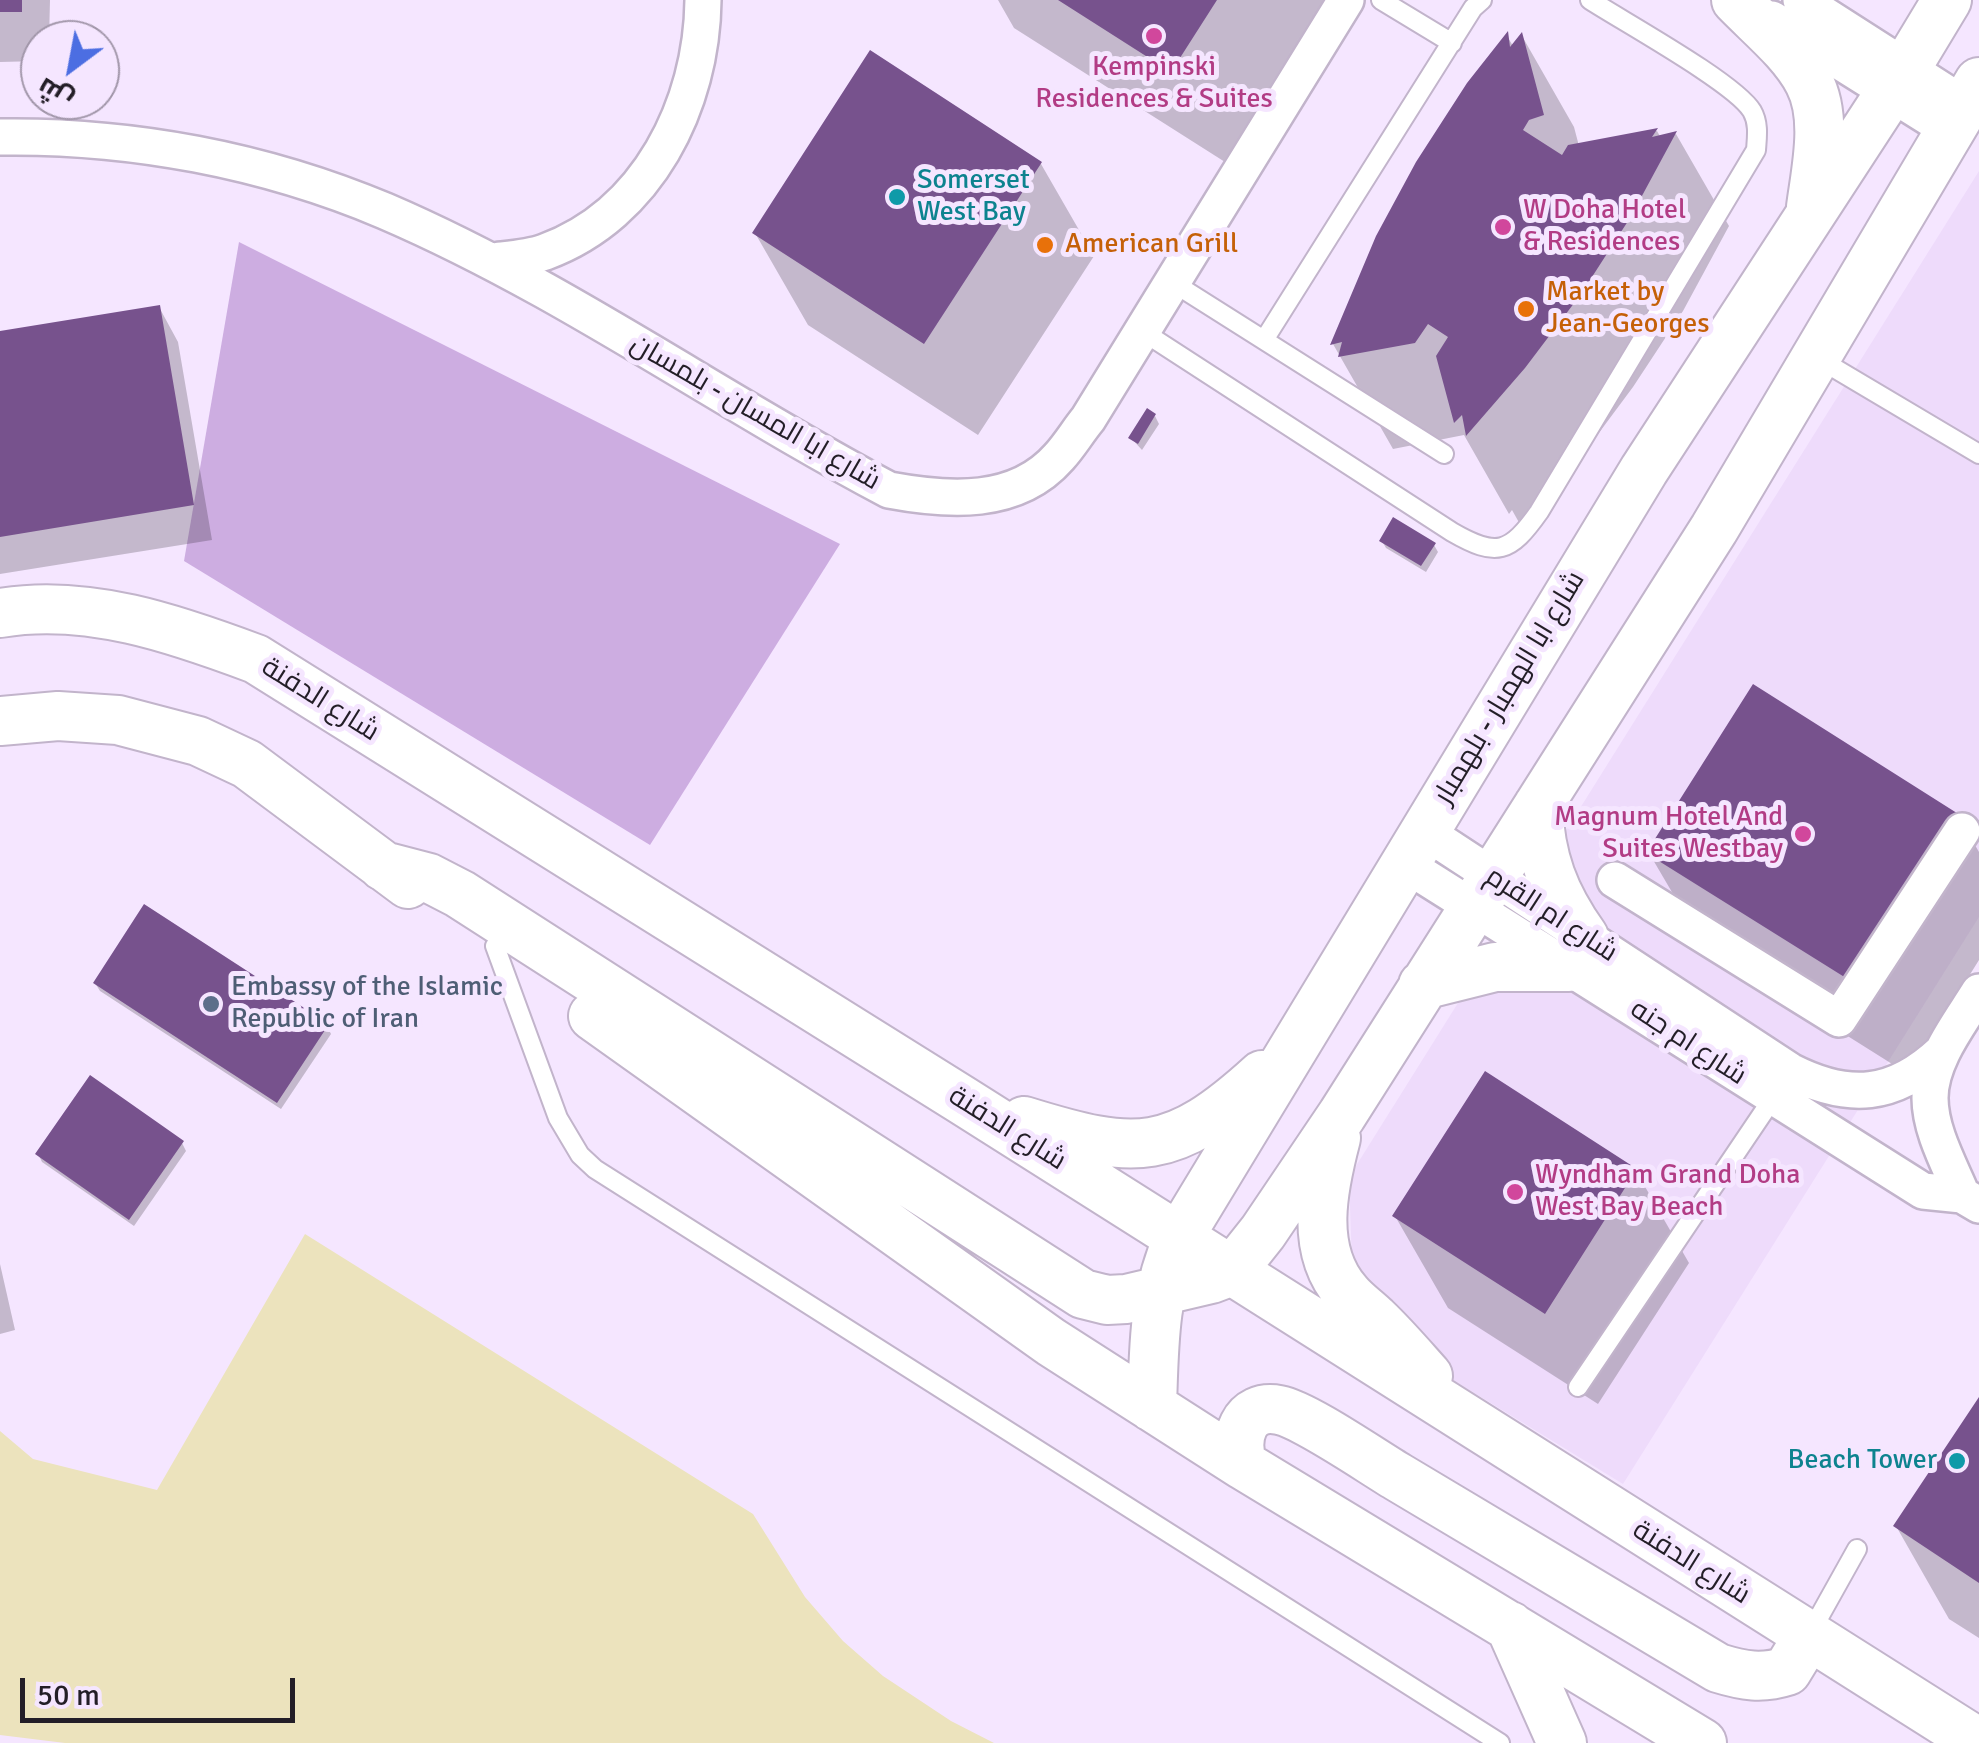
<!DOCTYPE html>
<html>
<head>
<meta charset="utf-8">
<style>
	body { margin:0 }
	#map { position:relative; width:1979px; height:1743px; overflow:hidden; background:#f5e6ff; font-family:Signika,Cairo,sans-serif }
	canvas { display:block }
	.north { position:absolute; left:20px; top:20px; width:100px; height:100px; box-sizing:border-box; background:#f5e6ff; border:2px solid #a196a9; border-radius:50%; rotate:212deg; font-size:28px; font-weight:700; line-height:40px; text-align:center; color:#231e27 }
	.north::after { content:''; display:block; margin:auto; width:35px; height:45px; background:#4c6ee2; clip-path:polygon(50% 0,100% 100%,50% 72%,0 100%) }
	.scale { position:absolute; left:20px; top:1678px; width:275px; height:45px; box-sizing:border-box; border:5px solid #231e27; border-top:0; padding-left:12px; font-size:30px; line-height:35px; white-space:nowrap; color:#231e27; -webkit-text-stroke:8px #f5e6ff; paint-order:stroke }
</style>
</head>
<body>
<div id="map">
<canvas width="1979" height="1743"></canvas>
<div class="north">ش</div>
<div class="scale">50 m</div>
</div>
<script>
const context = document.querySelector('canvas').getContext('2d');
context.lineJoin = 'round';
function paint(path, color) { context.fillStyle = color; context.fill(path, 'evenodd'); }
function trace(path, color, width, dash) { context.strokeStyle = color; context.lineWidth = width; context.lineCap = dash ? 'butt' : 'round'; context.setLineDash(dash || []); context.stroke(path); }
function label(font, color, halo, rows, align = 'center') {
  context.font = font + ' Signika,Cairo,sans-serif'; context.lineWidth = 10; context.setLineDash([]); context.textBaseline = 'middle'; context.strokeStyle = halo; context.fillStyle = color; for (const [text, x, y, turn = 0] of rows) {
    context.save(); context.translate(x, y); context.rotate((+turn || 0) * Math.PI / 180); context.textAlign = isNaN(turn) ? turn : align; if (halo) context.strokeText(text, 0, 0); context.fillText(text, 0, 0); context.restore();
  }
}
paint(new Path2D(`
	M1979 171V917L1623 1484 1453 1380 1352 1265 1349 1177Z`), '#eedbfb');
paint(new Path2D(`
	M239 242 840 544 650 845 184 561Z`), '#cdade1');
paint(new Path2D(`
	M305 1234 753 1514 805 1597 843 1641 883 1676 951 1721 994 1743H65L0 1735V1431L33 1459 157 1490Z`), '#ece3bd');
paint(new Path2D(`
	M0 0H50L49 40H40V61L0 62Z
	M998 0H1327L1225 162 1014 28Z
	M1507 36 1513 46 1522 36 1574 127 1579 146 1657 131 1661 138 1676 134 1729 226 1683 311 1633 387 1578 461 1521 526 1512 510 1509 514 1464 435 1393 449 1333 344 1378 237Z
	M1041 164 1094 256 978 435 808 325 755 233Z
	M159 307 178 342 212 540 0 574V333Z
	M1155 416 1159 424 1142 450 1131 438Z
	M1382 541 1434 545 1438 552 1426 572 1386 548Z
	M1958 816 1979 852V960L1908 1074 1703 945 1649 853Z
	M95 983 327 1026 331 1034 281 1109 100 991Z
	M182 1143 186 1151 134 1226 42 1162 38 1154Z
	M1636 1171 1689 1263 1598 1404 1448 1308 1395 1216Z
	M0 1264 15 1330 0 1334Z
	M1979 1401V1638L1949 1619 1896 1526Z`), '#0003');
paint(new Path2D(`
	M0 0H22V12H0Z
	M1058 0H1217L1171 72Z
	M1508 31 1510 47 1522 32 1544 115 1529 120 1523 130 1562 155 1568 145 1658 128 1652 137 1677 131 1630 218 1581 294 1525 368 1466 436 1462 415 1454 423 1436 356 1448 337 1428 324 1415 343 1338 357 1342 342 1330 345 1376 236 1416 162 1467 83Z
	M870 50 1042 162 924 344 752 233Z
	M160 305 194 505 0 537V331Z
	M1147 408 1156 414 1138 444 1128 438Z
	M1393 517 1436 543 1421 566 1379 541Z
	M1753 684 1960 815 1854 983 1646 853Z
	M144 904 329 1024 277 1103 93 983Z
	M1485 1071 1637 1169 1545 1314 1392 1216Z
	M90 1075 184 1141 129 1220 35 1154Z
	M1979 1397V1583L1893 1526Z`), '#77528d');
const lane = new Path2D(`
	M1381 0 1452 43
	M1172 282 1444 454
	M1142 331 1452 532C1497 558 1510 553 1539 512L1756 150C1757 137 1759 123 1752 111 1735 83 1624 22 1590 0
	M1264 340 1473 8 1482 0
	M1819 359 1979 454
	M495 946 558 1118 580 1155 595 1169 1500 1743
	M1578 1387 1773 1098
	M1809 1635 1857 1549`);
const street = new Path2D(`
	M1801 0 1965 105
	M1772 19 1949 130
	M0 137C131 135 264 160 385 211 562 287 720 401 889 490 948 501 1016 506 1059 457 1070 445 1078 431 1088 419L1346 0
	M492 261C509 259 529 258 545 252 648 214 702 105 703 0
	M1424 831 1790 1071C1849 1101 1894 1097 1942 1052
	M1403 863 1923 1191 1962 1195 1979 1205
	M1615 880 1839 1019 1962 831
	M1962 1195C1950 1166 1930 1131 1930 1098 1930 1060 1960 1023 1979 992`);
const secondary = new Path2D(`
	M1736 0C1760 25 1793 51 1809 82 1828 118 1816 169 1811 207
	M0 613C87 598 176 629 256 659L962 1100 1979 1743
	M0 721 58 716 118 720 198 741 247 764 408 884
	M1538 806C1540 858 1554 895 1584 937
	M383 866 429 878 460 894 1083 1294 1107 1300 1126 1299 1211 1279 1232 1271 1263 1232 1342 1115 1714 529 1979 82
	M1423 985 1495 967H1569
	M593 1016 1051 1342 1243 1465 1702 1743
	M1024 1121C1137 1156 1172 1157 1262 1075
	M1336 1138C1323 1187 1309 1250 1347 1293 1355 1303 1366 1310 1375 1319 1394 1337 1411 1357 1428 1376
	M1152 1407C1154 1349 1153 1292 1179 1237L1644 470 1906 68 1947 0
	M1243 1465C1233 1439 1243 1403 1279 1410 1305 1415 1371 1461 1398 1477 1505 1541 1611 1604 1718 1668 1744 1676 1762 1679 1787 1671L1809 1635
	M1510 1626 1562 1743`);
trace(lane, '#c2b4cb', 22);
trace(street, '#c2b4cb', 40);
trace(secondary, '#c2b4cb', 52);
trace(lane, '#fff', 18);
trace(street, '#fff', 35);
trace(secondary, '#fff', 48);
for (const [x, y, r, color] of [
	[1154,36,10,"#d1479c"],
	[897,197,10,"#0f9aa8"],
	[1503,227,10,"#d1479c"],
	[1045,245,10,"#e8710a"],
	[1526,309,10,"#e8710a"],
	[1803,834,10,"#d1479c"],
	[211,1004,10,"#5c6f8a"],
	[1515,1192,10,"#d1479c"],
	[1957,1461,10,"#0f9aa8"]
]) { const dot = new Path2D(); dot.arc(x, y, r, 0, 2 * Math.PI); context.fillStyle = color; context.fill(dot); trace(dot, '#f5e6ff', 4); }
label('28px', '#b23c85', '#f5e6ff', [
	["Kempinski",1154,68,"center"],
	["Residences & Suites",1154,100,"center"],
	["W Doha Hotel",1523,211],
	["& Residences",1523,243],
	["Magnum Hotel And",1783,818,"right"],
	["Suites Westbay",1783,850,"right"],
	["Wyndham Grand Doha",1535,1176],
	["West Bay Beach",1535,1208]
], 'left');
label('28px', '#0d838f', '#f5e6ff', [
	["Somerset",917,181],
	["West Bay",917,213],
	["Beach Tower",1937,1461,"right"]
], 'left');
label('28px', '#c56008', '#f5e6ff', [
	["American Grill",1065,245],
	["Market by",1546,293],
	["Jean-Georges",1546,325]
], 'left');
label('28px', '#231e27', '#f5e6ff', [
	["شارع ابا المسان - بلمسان",755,413,30],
	["شارع ابا الهمبار - بلهمبار",1510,688,-59],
	["شارع الدفنة",320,700,32],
	["شارع ام القرم",1551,915,33],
	["شارع ام جنه",1688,1043,33],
	["شارع الدفنة",1007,1129,32],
	["شارع الدفنة",1691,1563,32]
]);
label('28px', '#4e5e75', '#f5e6ff', [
	["Embassy of the Islamic",231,988],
	["Republic of Iran",231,1020]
], 'left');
</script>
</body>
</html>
